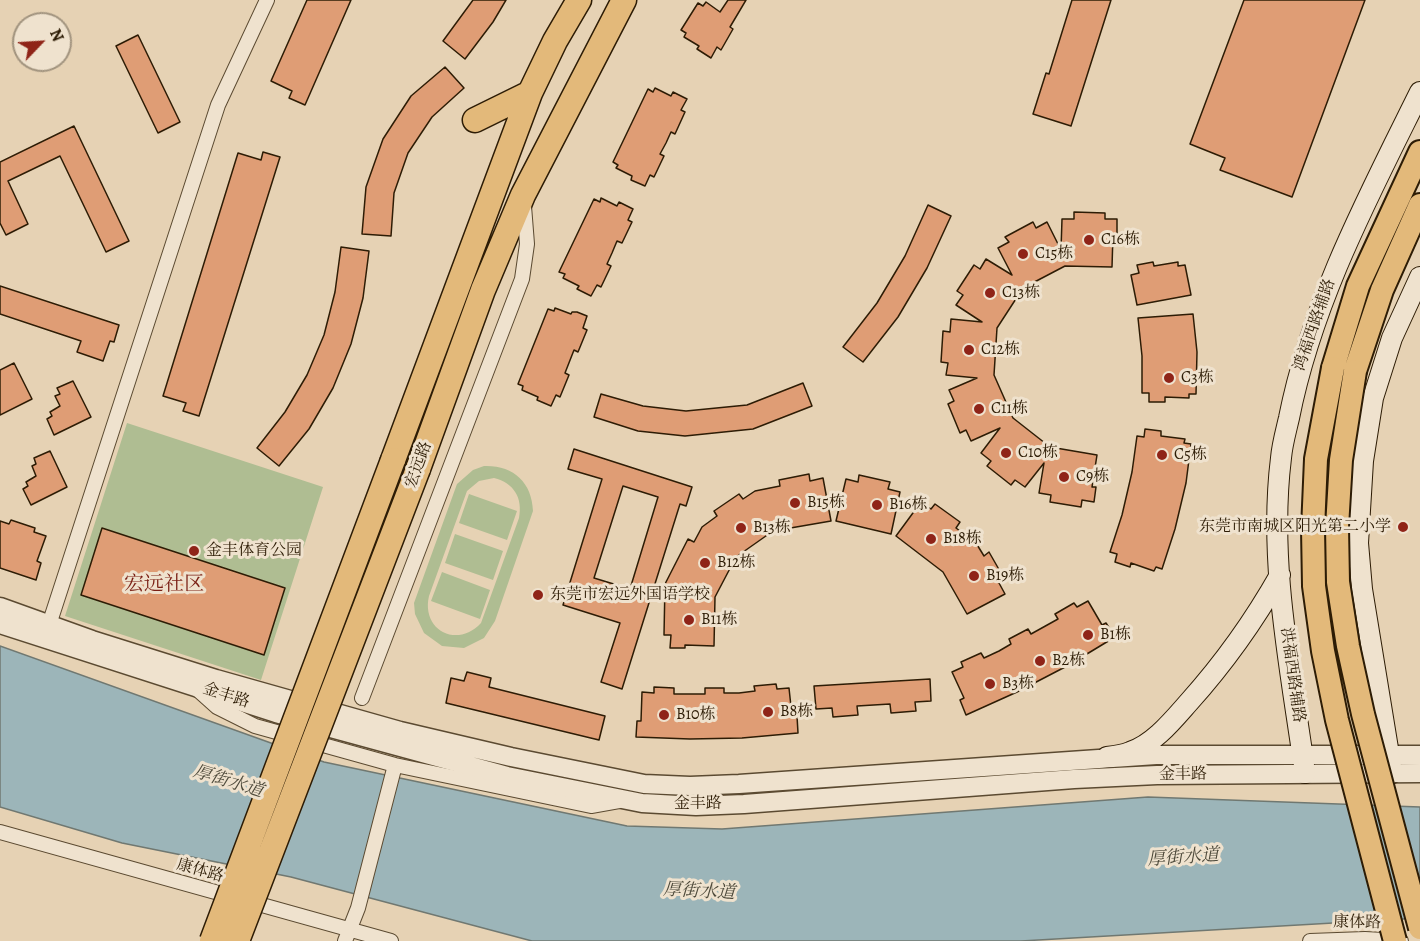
<!DOCTYPE html>
<html>
<head>
<meta charset="utf-8">
<style>
	body { margin:0 }
	#map { position:relative; width:1420px; height:941px; overflow:hidden; background:#e6d2b4; font-family:Alegreya,serif }
	canvas { display:block }
	.north { position:absolute; left:12px; top:12px; width:60px; height:60px; box-sizing:border-box; background:#efe2ce; border:2px solid #a1937e; border-radius:50%; rotate:65deg; font-size:16px; font-weight:700; line-height:24px; text-align:center; color:#2d1c05 }
	.north::after { content:''; display:block; margin:auto; width:21px; height:27px; background:#8f2418; clip-path:polygon(50% 0,100% 100%,50% 72%,0 100%) }
</style>
</head>
<body>
<div id="map">
<canvas width="1420" height="941"></canvas>
<div class="north">N</div>
</div>
<script>
const context = document.querySelector('canvas').getContext('2d');
context.lineJoin = 'round';
function paint(path, color) { context.fillStyle = color; context.fill(path, 'evenodd'); }
function trace(path, color, width, dash) { context.strokeStyle = color; context.lineWidth = width; context.lineCap = dash ? 'butt' : 'round'; context.setLineDash(dash || []); context.stroke(path); }
function label(font, color, halo, rows, align = 'center') {
  context.font = font + ' Alegreya,"Noto Serif SC",serif'; context.lineWidth = 6; context.setLineDash([]); context.textBaseline = 'middle'; context.strokeStyle = halo; context.fillStyle = color; for (const [text, x, y, turn = 0] of rows) {
    context.save(); context.translate(x, y); context.rotate((+turn || 0) * Math.PI / 180); context.textAlign = isNaN(turn) ? turn : align; if (halo) context.strokeText(text, 0, 0); context.fillText(text, 0, 0); context.restore();
  }
}
paint(new Path2D(`
	M127 423 323 487 261 680 65 616Z
	M484 466C513 465 532 482 533 511L495 621 484 638 464 648 442 646 424 633 415 614 414 603 457 484 473 470ZM494 478C514 483 523 498 519 518L481 623C457 649 421 630 429 596L467 491 479 481Z
	M469 494 517 511 507 540 459 523Z
	M455 534 503 551 493 580 445 563Z
	M442 572 490 590 480 619 431 601Z`), '#afbd92');
const water = new Path2D(`
	M0 646 324 762 627 826 722 829 1148 797 1420 807V918L1021 941H532L291 877 122 843 0 807Z`);
paint(water, '#9cb5b9');
trace(water, '#707871', 1.5);
const building = new Path2D(`
	M307 0H351L305 105 289 98 292 91 271 81Z
	M473 0H506L493 22 465 59 443 41Z
	M728 0H746L730 27 733 29 721 50 717 47 711 58 697 49 699 46 684 37 686 33 681 30 698 3 703 6 706 2 720 12Z
	M1072 0H1111L1071 126 1033 114 1046 73 1049 74Z
	M1244 0H1365L1292 197 1220 170 1225 158 1190 144Z
	M138 35 180 122 158 133 116 46Z
	M445 67 464 88 432 117 408 153 394 193 391 236 362 234 366 187 383 139 411 96Z
	M655 88 671 96 673 92 687 99 681 110 685 112 675 134 671 132 666 143 660 154 664 156 654 177 650 175 645 186 631 180 632 176 616 168 618 165 613 162 648 89 653 92Z
	M74 126 129 241 106 252 60 156 8 181 28 224 6 235 0 223V162Z
	M263 152 280 157 199 416 183 411 186 403 163 396 238 153 261 160Z
	M601 198 617 206 619 202 633 209 628 220 632 222 622 243 617 241 612 253 607 264 611 266 601 287 597 285 591 296 577 289 579 286 563 278 565 274 559 272 594 199 600 202Z
	M928 205 951 216 927 268 898 317 863 362 843 347 877 303 905 256Z
	M1074 212 1105 213V219H1117V234H1113L1112 267 1065 266 1023 288 997 328 994 375 1013 418 1050 447 1097 455 1092 487H1096L1094 502 1082 500 1081 507 1050 502 1051 495 1039 493 1044 463 1025 487 1015 480 1011 485 987 466 991 461 981 453 1000 428 971 441 966 430 960 433 948 404 954 401 949 390 977 378 946 375 948 363 941 362 943 331 950 332 951 319 982 322 956 305 963 295 957 291 974 265 980 269 986 259 1012 275 998 248 1009 242 1005 237 1033 222 1036 228 1047 222 1061 250 1062 219H1074Z
	M341 247 369 251 363 298 351 344 333 388 309 429 279 466 257 448 285 412 307 375 324 335 335 292Z
	M1153 262 1154 266 1178 262V266L1185 265 1191 295 1137 305 1131 275 1139 273 1137 265Z
	M0 286 119 325 114 342 110 341 103 361 77 352 81 341 0 314Z
	M555 308 571 314 572 312H577L587 316 583 328 587 330 578 352 574 350 565 373 569 375 560 397 556 395 551 406 537 400 538 397 522 390 523 386 518 384 548 309 554 311Z
	M1193 314 1197 352 1196 394H1189V398L1165 397V402H1149V393H1142V356L1138 318Z
	M14 363 32 399 0 415V370Z
	M73 381 91 417 54 435 47 419 52 416 50 412 60 406 55 396 60 394 57 388Z
	M803 383 812 406 753 429 685 436 638 431 594 417 601 394 643 406 686 411 747 405Z
	M1145 429 1161 431V436L1185 439 1184 443 1191 444 1186 483 1175 529 1162 569 1156 567 1154 571 1131 563 1130 567 1115 562 1117 554 1110 552 1122 515 1132 472 1137 436 1144 437Z
	M574 449 692 487 686 506 680 504 622 689 601 682 620 623 563 605 602 479 568 469ZM623 486 658 497 630 589 594 578Z
	M50 451 67 487 31 505 23 489 28 486 26 482 36 476 32 466 36 464 34 458Z
	M809 474 810 481 823 478 831 521 773 531 736 557 715 597 714 646 685 645V648H670L671 635H664L665 584 688 539 694 542 702 527 717 516 714 511 739 494 743 499 755 491 780 486 779 480Z
	M859 475 890 482 888 489 900 492 891 534 836 521 846 479 858 482Z
	M921 502 931 509 935 504 960 522 956 528 976 543 984 556 989 552 1005 580 999 583 1005 594 967 614 943 572 896 536Z
	M11 520 35 528 34 532 46 536 37 561 41 563 36 580 0 568V521L9 524Z
	M102 528 285 588 264 655 81 595Z
	M1088 601 1102 625 1106 623 1115 637 1067 666 1017 692 966 715 960 700 964 698 952 672 963 667 961 662 981 653 984 658 999 651 1011 644 1009 639 1028 629 1031 634 1058 619 1055 614 1074 603 1077 607Z
	M467 672 491 678 489 687 605 716 599 740 446 703 451 678 464 681Z
	M930 679 931 701 915 702 916 711 891 713 890 704 857 706 858 715 833 717 832 708 816 709 814 686Z
	M776 684 777 689 789 688 792 716H797L798 733 742 738 690 739 636 737 637 721H641L642 692 654 693V687L674 688V694H705V688H724V693H739L755 691 754 686Z`);
paint(building, '#df9d75');
trace(building, '#2d1c05', 1.5);
const minor = new Path2D(`
	M46 634 218 105 267 0
	M198 690 217 707 255 726 395 765 591 806 619 801
	M362 698 522 279 527 244 524 206
	M0 832 391 941
	M345 941 358 908 395 765
	M1310 941 1365 939 1401 941`);
const tertiary = new Path2D(`
	M0 607 92 640 216 679 400 731 511 757 644 784 690 786 739 784 1156 755H1420
	M0 624 276 713 507 776 642 803 696 806 744 804 1074 779 1157 775 1420 773`);
const secondary = new Path2D(`
	M1107 757C1115 756 1123 755 1130 752 1154 744 1173 720 1189 702 1224 663 1254 621 1280 575
	M1305 773C1291 670 1268 563 1281 458 1282 445 1286 431 1289 418 1312 302 1368 197 1420 92
	M1392 773 1362 589 1358 543 1363 461 1373 398 1392 338 1420 277`);
const primary = new Path2D(`
	M1333 368 1358 286 1420 152
	M1355 371 1382 290 1420 205`);
const trunk = new Path2D(`
	M475 120 530 93
	M393 460 530 93 555 41 579 0
	M418 469 483 290 523 195 624 0`);
trace(minor, '#5b4a31', 16);
trace(tertiary, '#5b4a31', 21);
trace(secondary, '#2d1c05', 22);
trace(primary, '#2d1c05', 26);
trace(trunk, '#2d1c05', 27);
trace(minor, '#efe2ce', 14);
trace(tertiary, '#efe2ce', 18);
trace(secondary, '#efe2ce', 20);
trace(primary, '#e3b97a', 22);
trace(trunk, '#e3b97a', 24);
const primaryBridge = new Path2D(`
	M1333 368 1316 459 1313 529 1314 586 1323 651 1337 720 1395 941
	M1355 371 1341 460 1337 527 1338 582 1348 646 1363 714 1420 928`);
const trunkBridge = new Path2D(`
	M212 941 393 460
	M237 941 418 469`);
trace(primaryBridge, '#2d1c05', 26, []);
trace(trunkBridge, '#2d1c05', 27, []);
trace(primaryBridge, '#e3b97a', 22);
trace(trunkBridge, '#e3b97a', 24);
for (const [x, y, r, color] of [
	[1089,240,6,"#8f2418"],
	[1023,254,6,"#8f2418"],
	[990,293,6,"#8f2418"],
	[969,350,6,"#8f2418"],
	[1169,378,6,"#8f2418"],
	[979,409,6,"#8f2418"],
	[1006,453,6,"#8f2418"],
	[1162,455,6,"#8f2418"],
	[1064,477,6,"#8f2418"],
	[795,503,6,"#8f2418"],
	[877,505,6,"#8f2418"],
	[1403,527,6,"#8f2418"],
	[741,528,6,"#8f2418"],
	[931,539,6,"#8f2418"],
	[194,551,6,"#8f2418"],
	[705,563,6,"#8f2418"],
	[974,576,6,"#8f2418"],
	[538,595,6,"#8f2418"],
	[689,620,6,"#8f2418"],
	[1088,635,6,"#8f2418"],
	[1040,661,6,"#8f2418"],
	[990,684,6,"#8f2418"],
	[768,712,6,"#8f2418"],
	[664,715,6,"#8f2418"]
]) { const dot = new Path2D(); dot.arc(x, y, r, 0, 2 * Math.PI); context.fillStyle = color; context.fill(dot); trace(dot, '#efe2ce', 2); }
label('16px', '#2d1c05', '#efe2ce', [
	["C16栋",1101,240],
	["C15栋",1035,254],
	["C13栋",1002,293],
	["C12栋",981,350],
	["C3栋",1181,378],
	["C11栋",991,409],
	["C10栋",1018,453],
	["C5栋",1174,455],
	["C9栋",1076,477],
	["B15栋",807,503],
	["B16栋",889,505],
	["东莞市南城区阳光第二小学",1391,527,"right"],
	["B13栋",753,528],
	["B18栋",943,539],
	["金丰体育公园",206,551],
	["B12栋",717,563],
	["B19栋",986,576],
	["东莞市宏远外国语学校",550,595],
	["B11栋",701,620],
	["B1栋",1100,635],
	["B2栋",1052,661],
	["B3栋",1002,684],
	["B8栋",780,712],
	["B10栋",676,715]
], 'left');
label('16px', '#2d1c05', '#efe2ce', [
	["鸿福西路辅路",1315,325,-71],
	["宏远路",419,465,-70],
	["洪福西路辅路",1292,675,82],
	["金丰路",226,696,18],
	["金丰路",1183,775,-1],
	["金丰路",698,804],
	["康体路",200,871,16],
	["康体路",1357,923,1]
]);
label('italic 18px', '#4e4a3b', '#efe2ce', [
	["厚街水道",228,782,17],
	["厚街水道",1183,858,-4],
	["厚街水道",699,892,3]
]);
label('20px', '#7a1f14', '#efe2ce', [
	["宏远社区",164,585]
]);
</script>
</body>
</html>
